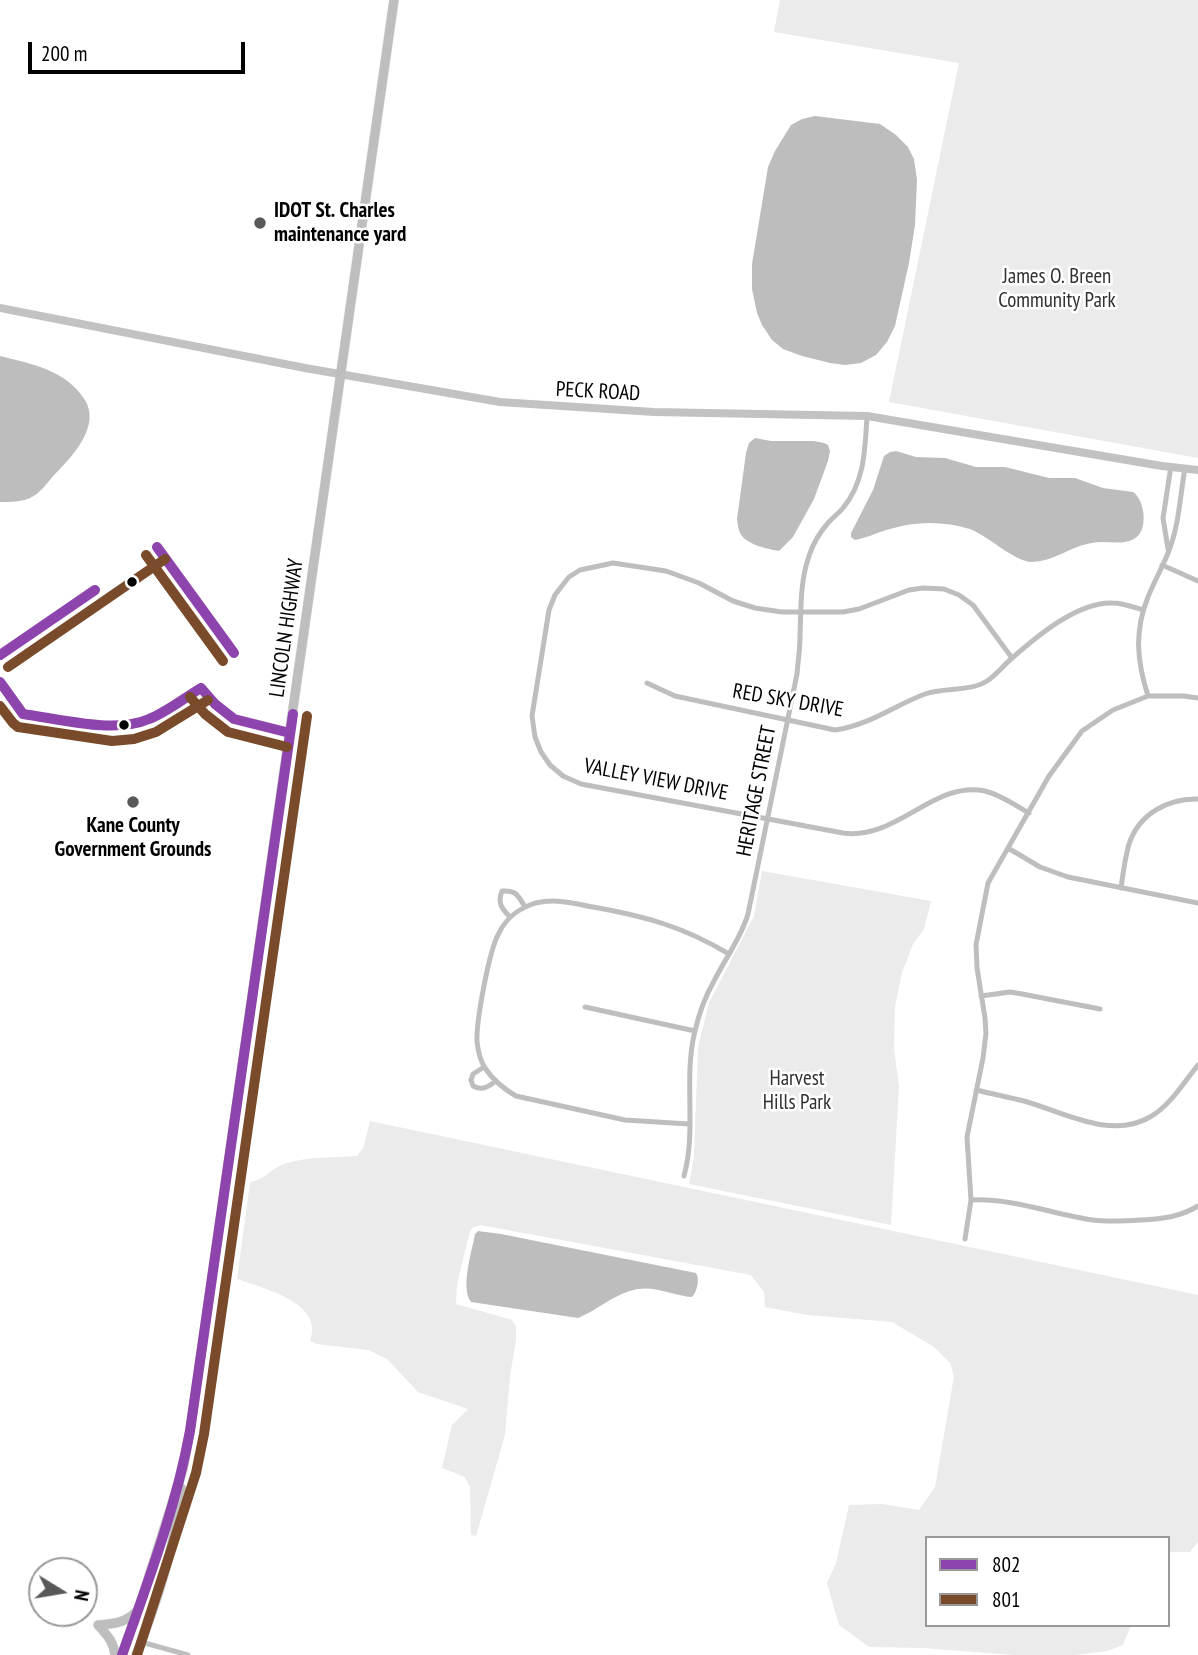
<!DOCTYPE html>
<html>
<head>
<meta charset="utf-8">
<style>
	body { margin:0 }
	#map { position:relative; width:1198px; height:1655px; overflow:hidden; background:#fff; font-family:"PT Sans Narrow",sans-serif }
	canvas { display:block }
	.legend { position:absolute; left:925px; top:1536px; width:245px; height:91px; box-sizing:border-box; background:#fff; border:2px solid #999; margin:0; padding:9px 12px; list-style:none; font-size:21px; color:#000 }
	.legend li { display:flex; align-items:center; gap:14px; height:35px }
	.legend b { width:35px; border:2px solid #999 }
	.north { position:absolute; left:28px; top:1557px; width:70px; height:70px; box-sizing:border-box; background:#fff; border:2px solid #999; border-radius:50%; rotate:101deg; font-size:19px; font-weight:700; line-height:28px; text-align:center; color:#000 }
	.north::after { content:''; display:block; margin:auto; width:24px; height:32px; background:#595959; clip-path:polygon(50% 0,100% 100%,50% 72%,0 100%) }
	.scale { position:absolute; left:28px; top:42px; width:217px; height:32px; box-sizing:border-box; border:4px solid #000; border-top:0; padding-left:9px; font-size:21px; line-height:24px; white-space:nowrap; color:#000; -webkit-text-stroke:5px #fff; paint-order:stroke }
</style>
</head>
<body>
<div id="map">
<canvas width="1198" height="1655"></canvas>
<ul class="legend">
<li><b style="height:9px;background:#8e44ad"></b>802</li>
<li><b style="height:9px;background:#7a4b2a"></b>801</li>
</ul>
<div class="north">N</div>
<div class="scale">200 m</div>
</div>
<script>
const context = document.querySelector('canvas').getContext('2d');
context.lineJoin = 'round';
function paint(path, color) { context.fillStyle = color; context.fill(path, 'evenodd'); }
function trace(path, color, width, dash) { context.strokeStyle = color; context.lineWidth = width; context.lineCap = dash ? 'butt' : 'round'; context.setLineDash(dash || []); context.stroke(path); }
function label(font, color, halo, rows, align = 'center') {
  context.font = font + ' "PT Sans Narrow",sans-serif'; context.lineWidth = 5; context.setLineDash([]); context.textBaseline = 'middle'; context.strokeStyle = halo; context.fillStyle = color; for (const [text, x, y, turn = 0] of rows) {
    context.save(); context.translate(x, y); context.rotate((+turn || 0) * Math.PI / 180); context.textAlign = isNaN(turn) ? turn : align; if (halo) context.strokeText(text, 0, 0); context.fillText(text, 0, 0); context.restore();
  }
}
paint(new Path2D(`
	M780 0H1198V458L889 402 959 63 774 32Z
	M762 871 931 901 924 929 913 944 902 973 895 1006 894 1049 899 1086 891 1225 689 1184 694 1157 698 1047 709 1003 754 916Z
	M370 1121 1198 1295V1542L1190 1552H1168V1538H927V1625H1131L1123 1645 1107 1651 1075 1655H1014L923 1648 869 1647 839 1625 827 1583 836 1563 849 1505 882 1504 919 1510 935 1487 954 1376 950 1363 934 1347 892 1322 807 1315 765 1307 764 1292 751 1275 480 1225 472 1228 469 1235 457 1284 456 1304 512 1320 516 1327V1340L510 1376 505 1435 476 1536 471 1535 470 1487 465 1477 442 1468 452 1425 468 1409 418 1392 387 1359 368 1350 317 1344 310 1341C325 1303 263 1288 237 1279L250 1182C263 1181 272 1168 284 1164 307 1156 334 1158 357 1156L363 1148Z`), '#ebebeb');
paint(new Path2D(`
	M815 116 880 124 896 135 908 147 914 159 917 180 915 225 909 263 895 326 887 342 876 355 861 363 845 365 830 363 802 356 783 349 772 340 762 325 757 313 752 289V264L768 167 775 151 791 125 802 119Z
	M0 356C32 364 66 370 85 400 101 426 72 457 55 474 48 482 41 492 32 497 23 502 10 502 0 502Z
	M755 438 771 441H814L824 443 828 445 830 451 828 461 814 499 793 537 779 551C768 549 749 545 742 536 738 531 738 525 737 519L746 453 749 443Z
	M896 451 916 457 945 458 976 467H1005L1049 478H1075L1103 488 1133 492C1145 500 1149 531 1134 539 1122 546 1105 540 1092 543 1071 546 1053 562 1031 562 1014 561 988 536 970 529 945 521 915 521 890 529 878 532 867 538 855 540L851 537V533L873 490 884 456 890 452Z
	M478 1231 501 1234 696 1273C700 1279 697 1292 692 1297 675 1296 656 1286 638 1289 615 1293 598 1310 578 1318L471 1302C460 1287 472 1252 475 1234Z`), '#bdbdbd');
const primary = new Path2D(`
	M98 1625C113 1624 126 1623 137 1611
	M98 1625C107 1635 114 1642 115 1655
	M122 1655 142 1598 183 1469 190 1431 394 0
	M136 1655C157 1602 176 1545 181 1488`);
trace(primary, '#dbdbdb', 10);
trace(new Path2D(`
	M1168 549 1163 518 1171 466
	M1162 565 1198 581
	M1012 658 973 605 959 595 944 589 923 588 909 590 859 609 843 612H782L755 608 733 601 699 583 666 571 613 563 580 570 569 577 561 587 555 595 549 610 532 716 535 737 541 752 550 765 563 776 581 784 843 833C896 841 934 780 985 791 1001 795 1015 805 1029 813
	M647 683 675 696 835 730C870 725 893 706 925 694 944 687 970 692 987 681 996 675 1003 666 1011 659 1036 637 1077 602 1112 603 1123 603 1133 607 1143 610
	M1148 696C1137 661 1134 632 1148 597 1154 582 1162 568 1168 553 1179 527 1180 496 1185 468
	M1008 848 1040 867 1068 877 1198 903
	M1121 888C1123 873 1125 858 1129 844 1139 814 1168 798 1198 799
	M510 917C502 909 497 903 502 891 517 890 518 896 525 907
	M981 996 1010 992 1022 994 1100 1009
	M585 1007 695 1031
	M484 1067 473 1074 471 1080 473 1086C483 1091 488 1087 496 1081
	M976 1090C992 1094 1008 1097 1024 1101 1063 1112 1111 1140 1150 1117 1170 1106 1184 1082 1198 1065
	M689 1124 625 1120 516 1096C504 1089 493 1080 485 1068 481 1062 478 1050 477 1042 476 1022 489 950 499 933 505 920 517 910 530 905 551 897 572 903 593 907 645 916 684 927 729 954
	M684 1176C697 1129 683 1078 695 1031 699 1013 705 997 714 981 725 959 741 938 748 914L797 674C798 661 800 649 800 636 801 610 800 581 809 556 813 544 819 533 828 523 832 518 838 514 843 508 865 482 865 448 867 416
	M971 1200C1013 1198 1052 1214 1093 1220 1109 1222 1125 1221 1141 1220 1162 1219 1180 1217 1198 1206
	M965 1239 971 1200 967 1137 983 1058 986 1033 985 1018 977 968 976 945 988 883 1049 776 1082 731 1113 710 1148 696H1184L1198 698
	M141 1642 188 1655`), '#bebebe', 5);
trace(new Path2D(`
	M0 308 305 368 500 402 654 412 867 416 1162 466 1198 470`), '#c2c2c2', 8);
trace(primary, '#bebebe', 9);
trace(new Path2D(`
	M157 547 234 653
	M0 655 95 590
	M0 682 23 714C60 719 115 734 149 719 167 712 184 698 201 688
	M201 688 215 704 234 719 290 733
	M122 1655C148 1582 176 1507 190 1431L293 714`), '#8e44ad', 10);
trace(new Path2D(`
	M146 555 223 661
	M8 667 165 559
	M190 697 205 714 228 732 287 747
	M0 706 13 723 18 727 112 741 134 739 156 732 208 700
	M137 1655 196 1473 204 1434 307 716`), '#7a4b2a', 10);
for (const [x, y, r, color] of [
	[260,223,7,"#595959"],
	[132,582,6,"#000"],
	[124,725,6,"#000"],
	[133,802,7,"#595959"]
]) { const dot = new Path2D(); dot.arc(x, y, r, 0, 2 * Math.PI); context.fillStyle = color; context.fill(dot); trace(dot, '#fff', 2.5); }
label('bold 21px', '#000', '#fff', [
	["IDOT St. Charles",274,211],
	["maintenance yard",274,235],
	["Kane County",133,826,"center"],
	["Government Grounds",133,850,"center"]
], 'left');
label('21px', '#313131', '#fff', [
	["James O. Breen",1057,277],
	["Community Park",1057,301],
	["Harvest",797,1079],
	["Hills Park",797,1103]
]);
label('21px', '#000', '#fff', [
	["PECK ROAD",598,392,3],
	["LINCOLN HIGHWAY",287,628,-82],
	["RED SKY DRIVE",788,701,10],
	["VALLEY VIEW DRIVE",656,780,11],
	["HERITAGE STREET",757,791,-79]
]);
</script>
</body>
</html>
